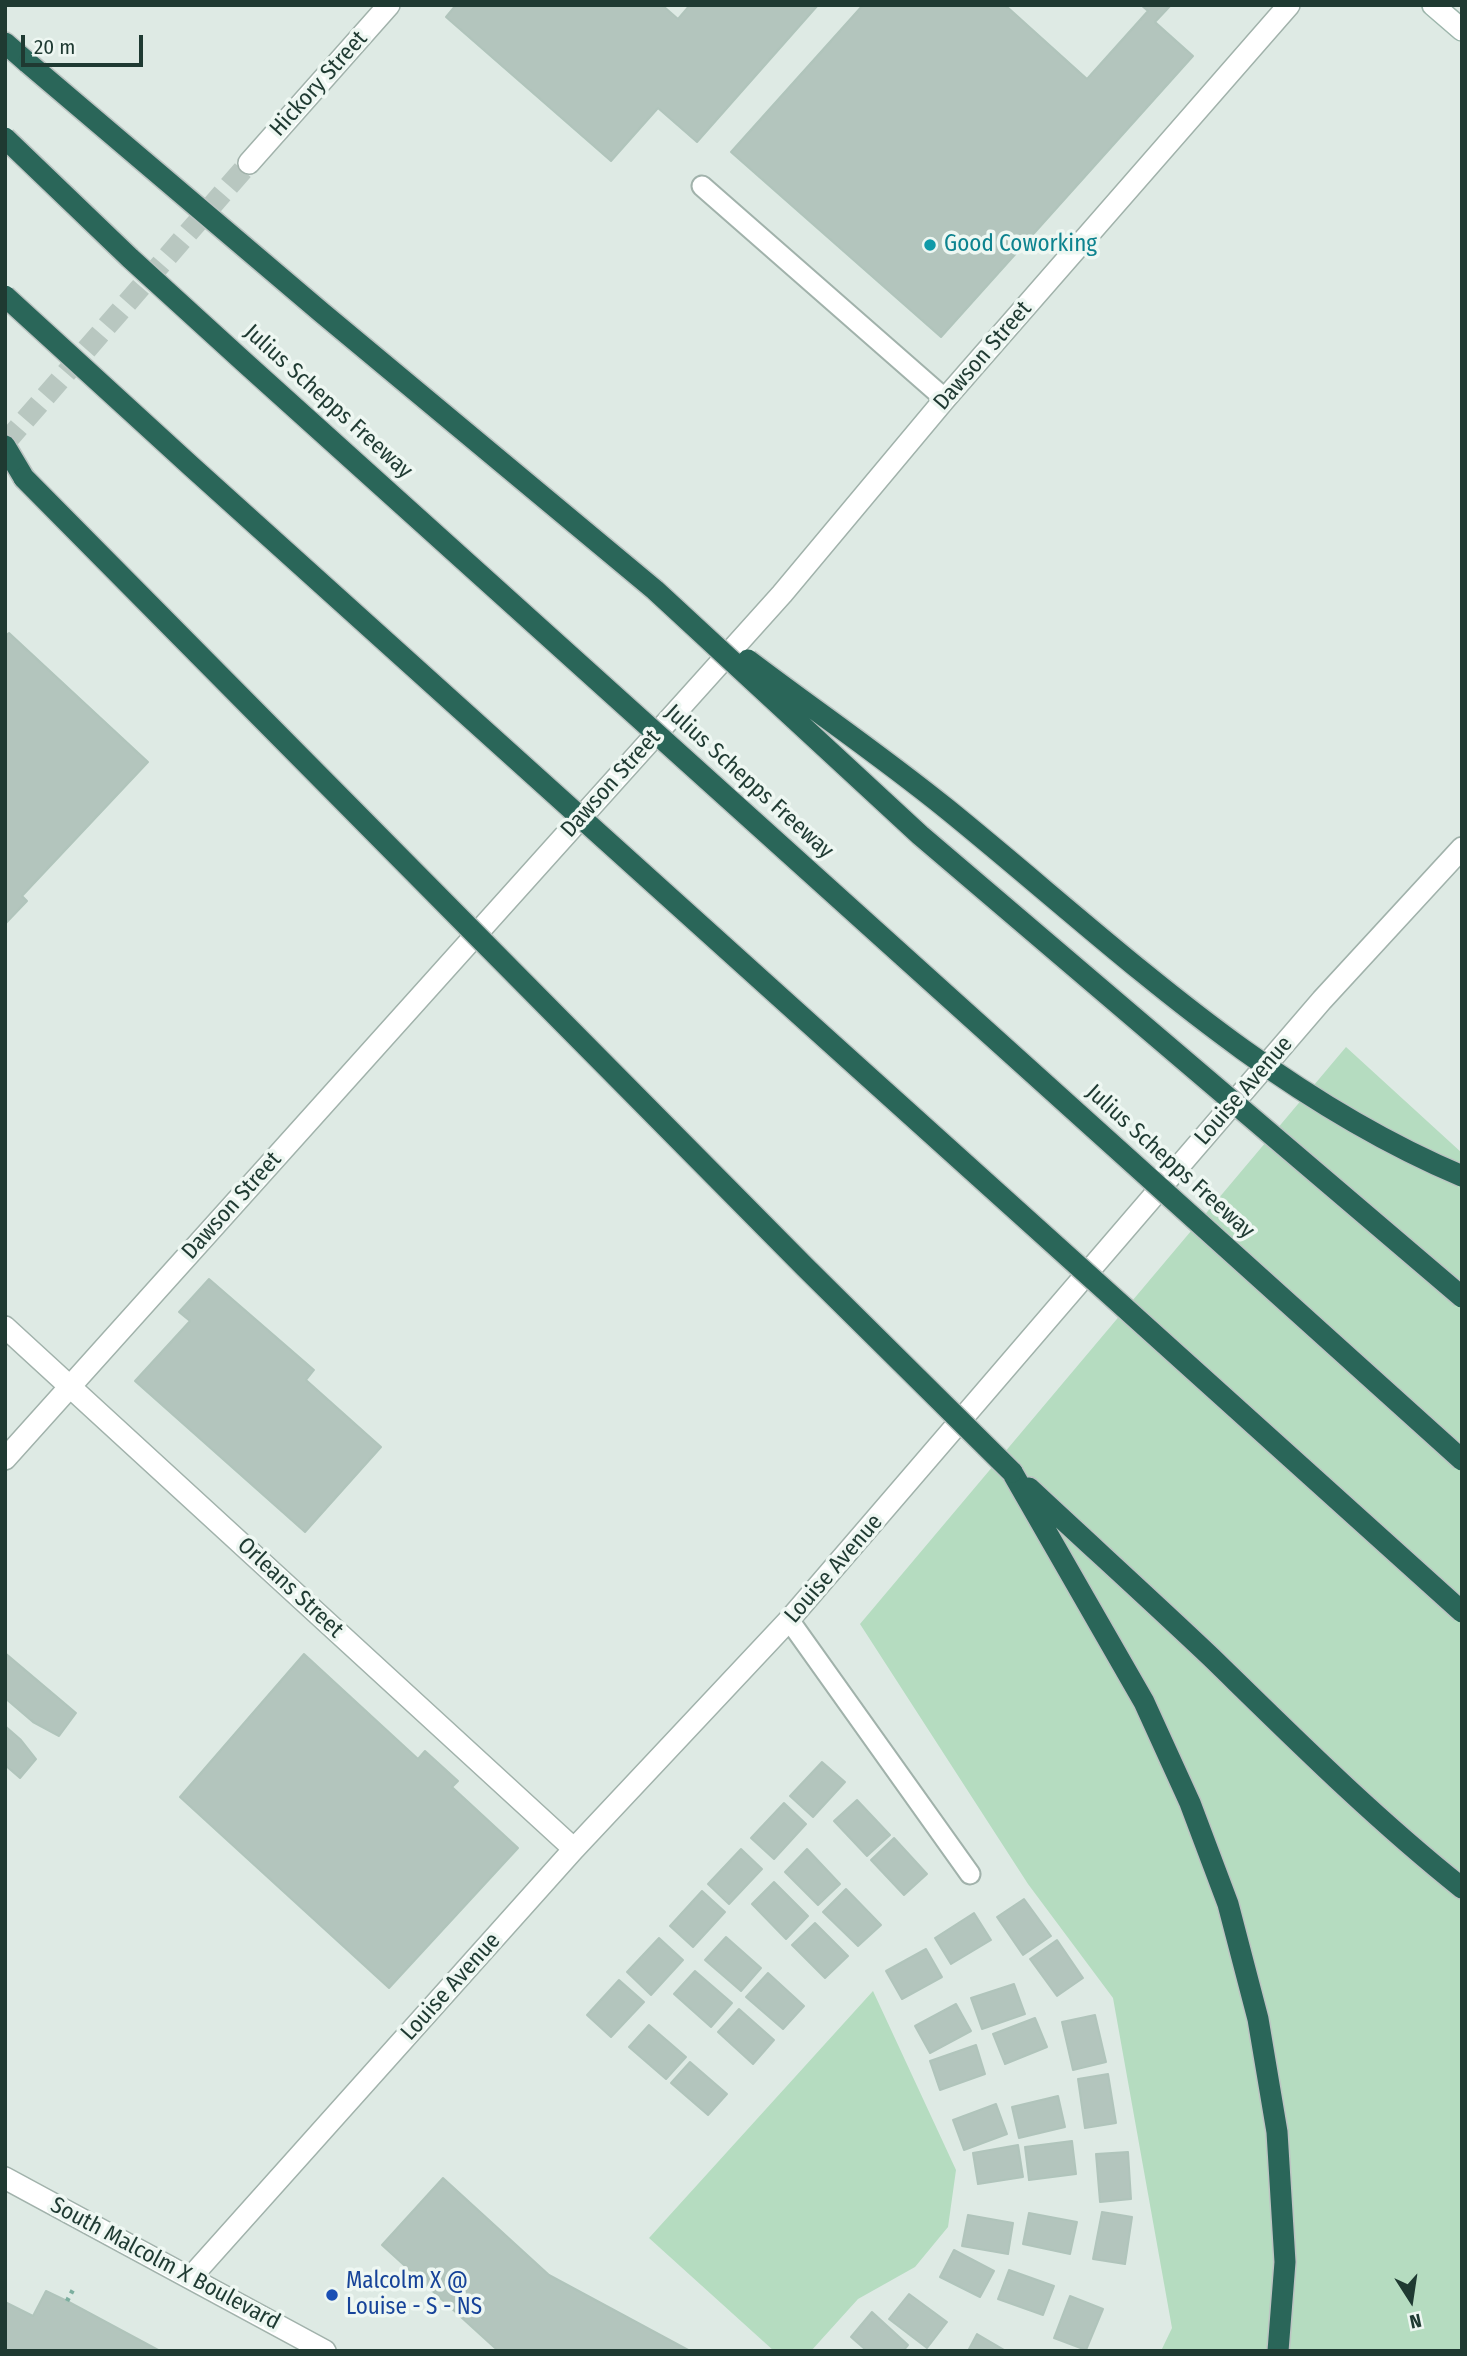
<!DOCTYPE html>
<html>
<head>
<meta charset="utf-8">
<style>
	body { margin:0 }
	#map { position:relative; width:1467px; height:2356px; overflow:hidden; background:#deeae4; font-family:"Fira Sans Condensed",sans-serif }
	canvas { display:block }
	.frame { position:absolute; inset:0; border:7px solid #1f3a32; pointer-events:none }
	.north { position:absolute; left:1376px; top:2265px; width:70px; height:70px; -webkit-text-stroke:5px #eef7f2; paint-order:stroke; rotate:168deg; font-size:19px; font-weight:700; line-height:28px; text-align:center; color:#1f3a32 }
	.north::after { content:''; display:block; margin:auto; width:24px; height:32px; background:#1f3a32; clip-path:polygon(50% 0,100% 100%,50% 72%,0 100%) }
	.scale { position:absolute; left:21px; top:35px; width:122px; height:32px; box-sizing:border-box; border:4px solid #1f3a32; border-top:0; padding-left:9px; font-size:21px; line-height:24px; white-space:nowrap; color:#1f3a32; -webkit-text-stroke:5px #eef7f2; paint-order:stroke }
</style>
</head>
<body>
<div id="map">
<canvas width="1467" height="2356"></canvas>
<div class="frame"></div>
<div class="north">N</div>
<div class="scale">20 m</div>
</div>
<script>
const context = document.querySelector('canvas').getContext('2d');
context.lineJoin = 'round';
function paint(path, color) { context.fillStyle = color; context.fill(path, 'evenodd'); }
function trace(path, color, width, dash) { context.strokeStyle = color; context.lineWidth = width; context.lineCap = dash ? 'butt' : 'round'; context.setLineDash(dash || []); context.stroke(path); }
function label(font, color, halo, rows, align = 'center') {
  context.font = font + ' "Fira Sans Condensed",sans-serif'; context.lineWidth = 7; context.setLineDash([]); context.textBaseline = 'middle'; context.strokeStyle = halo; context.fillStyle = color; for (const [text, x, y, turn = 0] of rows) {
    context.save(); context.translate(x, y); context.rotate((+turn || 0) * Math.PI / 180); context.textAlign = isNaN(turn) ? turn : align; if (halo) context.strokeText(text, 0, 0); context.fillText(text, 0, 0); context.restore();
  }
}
paint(new Path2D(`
	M1346 1047 1462 1153V2351H1161L1172 2328 1113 1998 1028 1884 860 1624Z
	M873 1991 956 2170 948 2227 915 2267 858 2299 811 2351H774L649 2238Z`), '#b5dcc0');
const building = new Path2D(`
	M456 5H662L678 19 690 5H818L697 142 658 108 611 161 446 17Z
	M863 5H1005L1087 79 1148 11 1141 5H1171L1155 22 1193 56 941 337 731 152Z
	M9 633 148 762 22 896 27 901 5 924V636Z
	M209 1279 314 1370 306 1380 381 1447 305 1532 135 1381 190 1321 179 1312Z
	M5 1653 76 1713 59 1736 33 1722 5 1698Z
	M304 1654 418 1759 425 1751 458 1781 452 1787 518 1848 389 1988 180 1797Z
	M5 1726 21 1740 36 1759 20 1778 5 1765Z
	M822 1762 845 1782 813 1817 790 1796Z
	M857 1800 890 1835 867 1856 834 1821Z
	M784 1803 806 1824 774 1859 751 1838Z
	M894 1838 927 1874 904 1895 871 1860Z
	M741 1849 762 1869 729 1904 708 1884Z
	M807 1849 840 1884 818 1905 785 1872Z
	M774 1882 808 1916 786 1939 752 1904Z
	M846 1889 881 1925 858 1946 823 1912Z
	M702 1891 725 1912 693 1947 670 1926Z
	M1024 1899 1051 1936 1023 1955 997 1917Z
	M974 1913 991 1940 951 1964 935 1938Z
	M815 1923 848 1956 825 1978 792 1945Z
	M726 1937 761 1968 741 1991 705 1960Z
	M659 1938 683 1960 651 1995 627 1972Z
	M1057 1940 1083 1978 1057 1996 1030 1959Z
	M926 1949 942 1977 902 1999 886 1971Z
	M695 1971 732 2003 711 2027 674 1994Z
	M768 1973 804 2006 783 2029 746 1997Z
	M619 1980 644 2002 611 2037 587 2015Z
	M1014 1984 1025 2014 982 2029 971 1998Z
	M956 2004 971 2031 930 2053 915 2026Z
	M739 2009 774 2040 753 2064 718 2032Z
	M1095 2015 1106 2062 1073 2070 1062 2022Z
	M1035 2018 1047 2047 1005 2064 993 2034Z
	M649 2025 686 2057 666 2079 629 2047Z
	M976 2045 985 2074 940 2090 930 2061Z
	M690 2062 727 2094 708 2115 671 2083Z
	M1108 2074 1116 2123 1085 2128 1078 2079Z
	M1058 2096 1065 2127 1019 2138 1012 2107Z
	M996 2104 1007 2134 964 2150 953 2120Z
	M1072 2141 1076 2174 1029 2180 1025 2147Z
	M1018 2145 1023 2177 978 2184 973 2153Z
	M1128 2152 1131 2199 1100 2202 1096 2154Z
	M443 2178 549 2275 690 2351H500L495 2348 382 2245Z
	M1102 2212 1132 2217 1125 2264 1093 2259Z
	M1029 2213 1077 2222 1070 2254 1023 2244Z
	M968 2215 1013 2223 1008 2254 962 2246Z
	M954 2250 994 2271 980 2297 940 2277Z
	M1009 2270 1054 2286 1043 2315 998 2299Z
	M46 2291 67 2301 160 2351H5V2302L33 2316Z
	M909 2294 947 2322 927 2348 889 2319Z
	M1070 2296 1103 2309 1086 2350 1054 2338Z
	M872 2312 908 2345 903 2351H867L851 2337Z
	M977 2334 1006 2351H968Z`);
paint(building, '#b3c5bd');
trace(building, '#b0c4bb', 2);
trace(new Path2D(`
	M5 443 249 163`), '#b8c7c0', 21, [21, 10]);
const service = new Path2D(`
	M702 186 945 399
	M789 1620 970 1874`);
const minor = new Path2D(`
	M249 163 389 5
	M5 1327 574 1849
	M5 1459 782 594 945 399 1289 5
	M191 2277 574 1849 789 1620 1322 1000 1462 848`);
const tertiary = new Path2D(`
	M5 2178 325 2351`);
const secondary = new Path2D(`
	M1433 5 1462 30`);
const motorway = new Path2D(`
	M5 43 28 63
	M5 446 24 478
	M1012 1472 1144 1702 1190 1803 1228 1904 1258 2019 1277 2132 1285 2262 1278 2351
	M1029 1488C1090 1545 1152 1601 1212 1658 1293 1737 1373 1817 1462 1888`);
trace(service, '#a1b2ab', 23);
trace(minor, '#a1b2ab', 24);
trace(tertiary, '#a1b2ab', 24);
trace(secondary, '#9db6ac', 24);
trace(motorway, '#bcc4c2', 24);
trace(new Path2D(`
	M67 2301 75 2286`), '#7daf9f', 4.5, [3.5, 5]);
trace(service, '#fff', 19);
trace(minor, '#fff', 21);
trace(tertiary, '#fff', 21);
trace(secondary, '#fff', 21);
trace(motorway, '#2a6659', 21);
const motorwayBridge = new Path2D(`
	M28 63 321 312 655 590 920 835 1462 1297
	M5 138 130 258 243 361 1462 1460
	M5 296 192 467 1462 1612
	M24 478 805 1267 1012 1472
	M748 660C814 710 883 757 947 809 1112 943 1263 1092 1462 1176`);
trace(motorwayBridge, '#bcc4c2', 24, []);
trace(motorwayBridge, '#2a6659', 21);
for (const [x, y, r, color] of [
	[930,245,7,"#0f9aa8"],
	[332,2295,7,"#1a4fb4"]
]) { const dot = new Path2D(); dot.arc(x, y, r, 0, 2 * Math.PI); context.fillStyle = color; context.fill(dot); trace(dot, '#eef7f2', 2.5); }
label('23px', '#1f3a32', '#eef7f2', [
	["Hickory Street",319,84,-48],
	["Dawson Street",983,356,-49],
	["Julius Schepps Freeway",328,402,42],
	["Julius Schepps Freeway",749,782,42],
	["Dawson Street",611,784,-48],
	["Louise Avenue",1244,1091,-49],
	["Julius Schepps Freeway",1170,1162,42],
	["Dawson Street",232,1206,-48],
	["Louise Avenue",834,1569,-49],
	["Orleans Street",290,1588,43],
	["Louise Avenue",451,1987,-48],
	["South Malcolm X Boulevard",165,2264,28]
]);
label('23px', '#0d838f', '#eef7f2', [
	["Good Coworking",944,245]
], 'left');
label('23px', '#164399', '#eef7f2', [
	["Malcolm X @",346,2282],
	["Louise - S - NS",346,2308]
], 'left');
</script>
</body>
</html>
